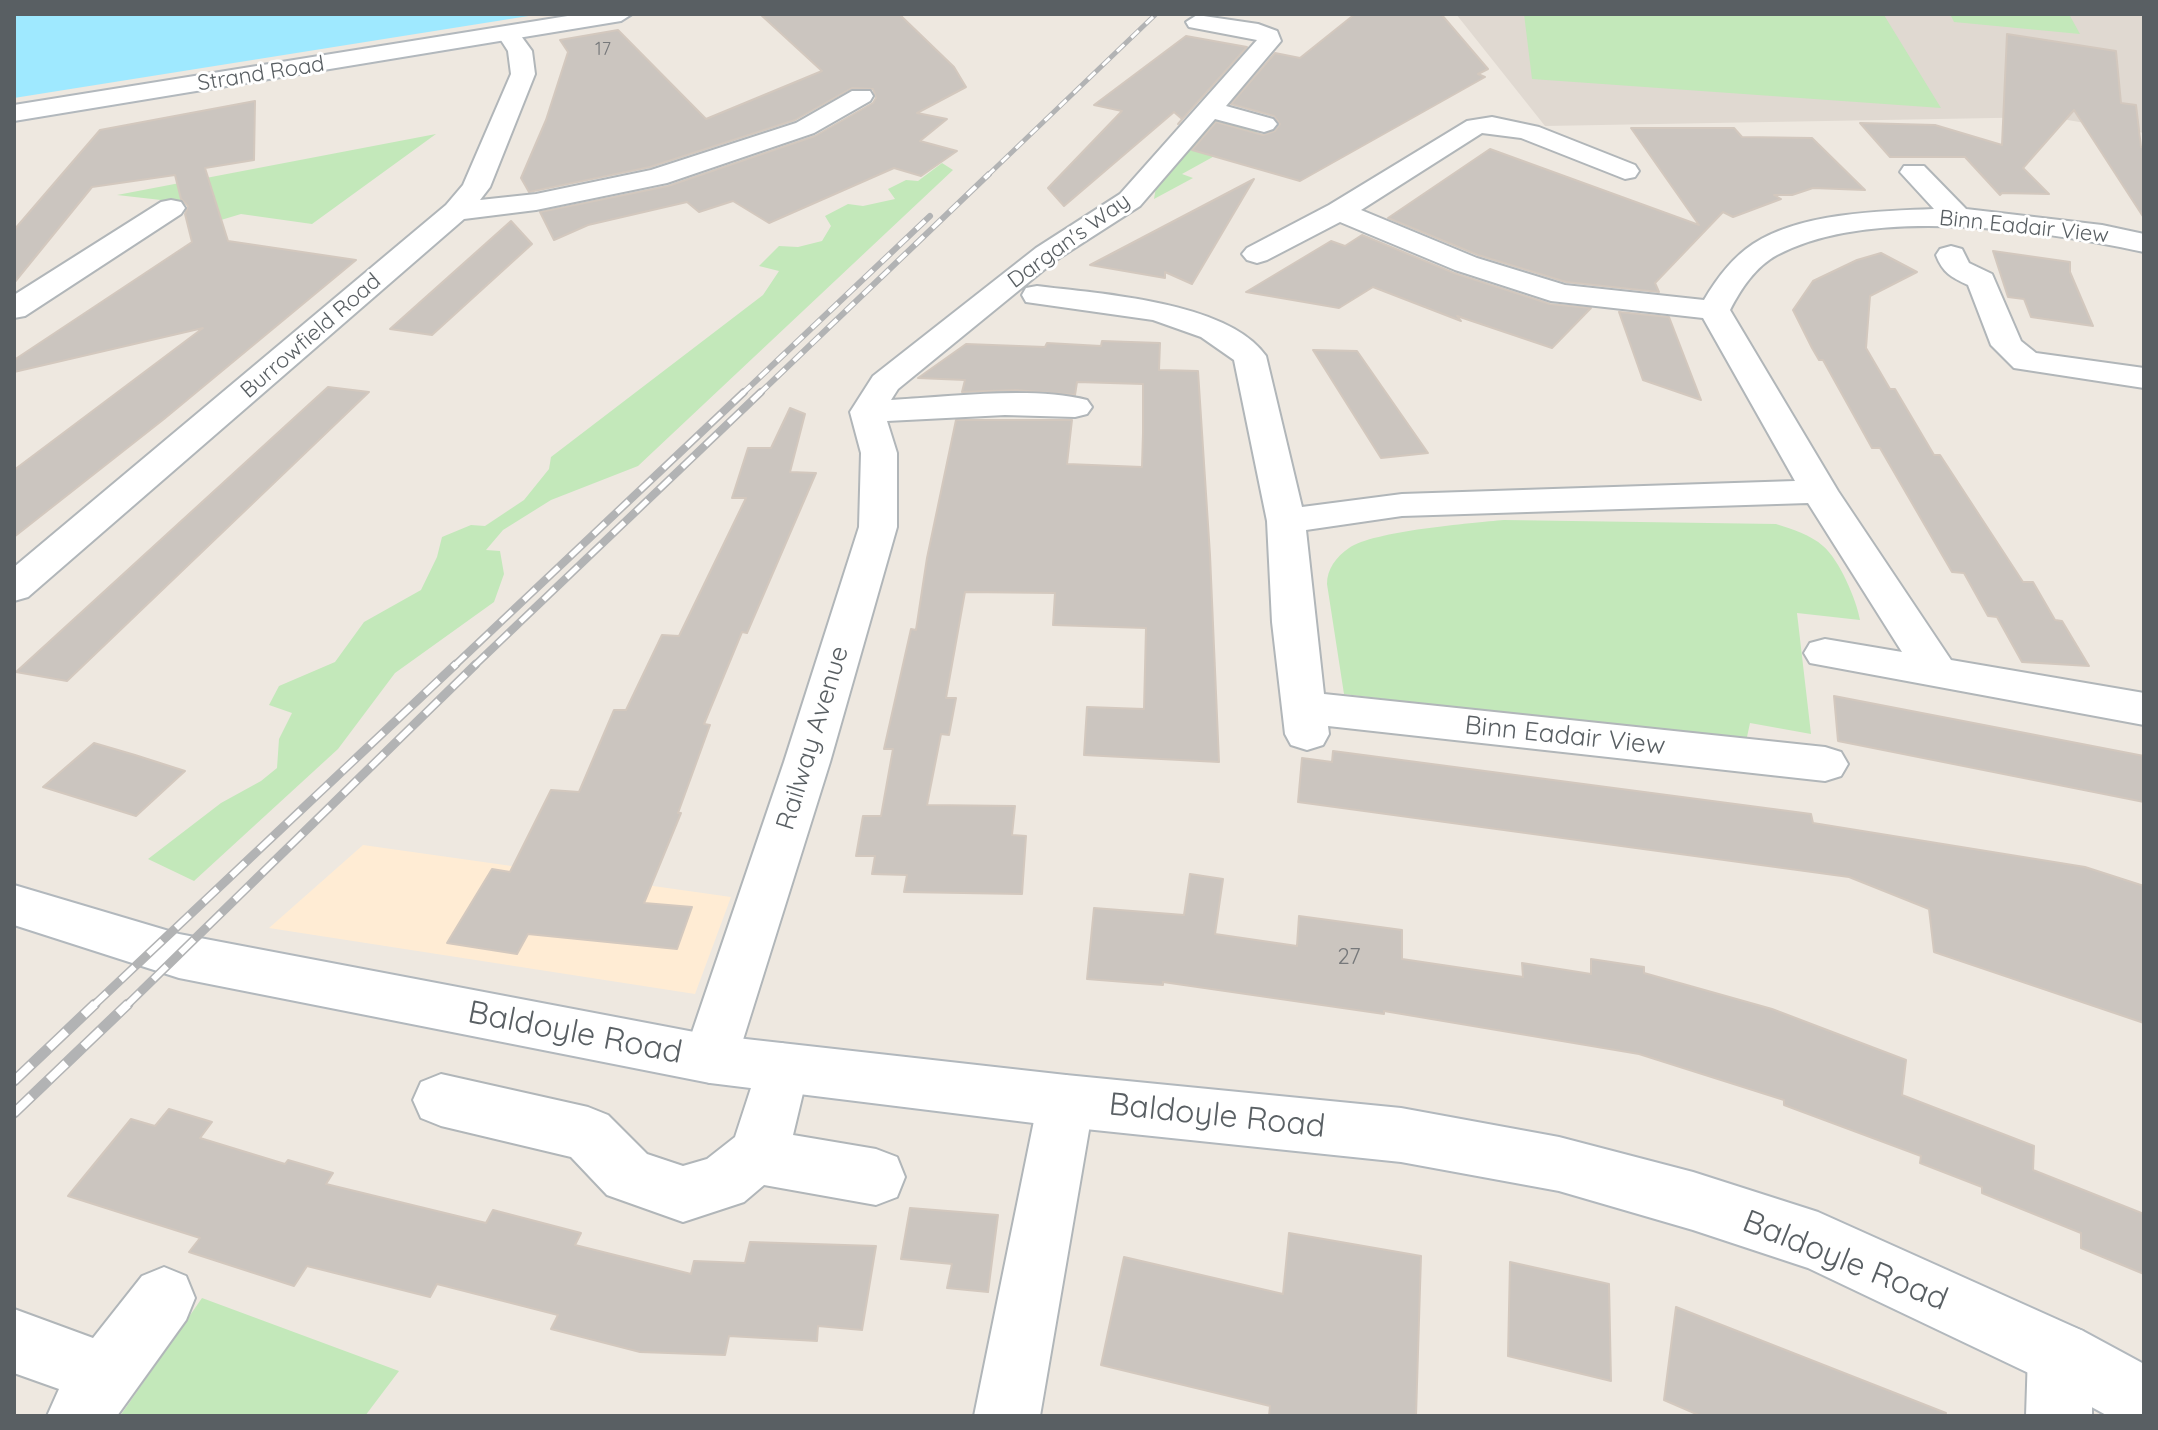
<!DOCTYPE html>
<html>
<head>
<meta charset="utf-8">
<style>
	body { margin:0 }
	#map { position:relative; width:2158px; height:1430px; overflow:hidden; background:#eee8e0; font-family:Quicksand,sans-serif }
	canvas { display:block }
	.frame { position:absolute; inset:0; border:16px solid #595f63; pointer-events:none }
</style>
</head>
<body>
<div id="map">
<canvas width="2158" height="1430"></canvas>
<div class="frame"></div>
</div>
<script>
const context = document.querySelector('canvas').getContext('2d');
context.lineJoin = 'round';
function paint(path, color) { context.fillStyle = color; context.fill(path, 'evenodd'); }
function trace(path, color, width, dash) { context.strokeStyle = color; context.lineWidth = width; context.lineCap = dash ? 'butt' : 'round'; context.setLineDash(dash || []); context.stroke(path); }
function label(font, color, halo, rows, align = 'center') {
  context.font = font + ' Quicksand,sans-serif'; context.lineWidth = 6; context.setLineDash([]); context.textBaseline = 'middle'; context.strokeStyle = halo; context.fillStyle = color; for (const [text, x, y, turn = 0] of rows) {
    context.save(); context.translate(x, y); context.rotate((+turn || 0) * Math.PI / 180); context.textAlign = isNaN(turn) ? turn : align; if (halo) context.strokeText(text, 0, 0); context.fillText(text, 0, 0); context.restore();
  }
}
paint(new Path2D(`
	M363 845 731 897 695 994 269 928Z`), '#ffecd4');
paint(new Path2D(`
	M1456 14H2144V133L2050 117 1545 126Z`), '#e0d9d1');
paint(new Path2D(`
	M1524 14 1884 15 1941 108 1532 79Z
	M1950 14H2069L2080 34 1954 22Z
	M1222 120 1267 127 1182 174 1193 178 1154 199 1157 181 1213 122Z
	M436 134 312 224 241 214 221 220 214 206 117 195Z
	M942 163 953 170 638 466 551 500 503 530 486 550 500 551 504 574 494 602 395 673 338 749 194 881 148 859 221 803 261 781 277 768 279 739 292 713 269 705 279 686 335 662 364 622 421 590 437 557 442 537 471 525 485 526 524 500 549 469 551 457 763 295 779 271 759 266 779 246 798 247 822 241 831 226 825 216 848 204 863 206 895 199 888 189 906 180 918 181Z
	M1504 520 1776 524C1792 529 1811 535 1823 546 1839 559 1857 601 1860 620L1797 613 1811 734 1750 723 1747 737 1730 742 1344 694 1327 584C1327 569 1336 557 1349 548 1373 531 1472 523 1504 520Z
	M202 1298 399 1371 365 1416H120Z`), '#c3e8ba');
paint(new Path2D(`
	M14 14H541L14 98Z`), '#9fe9ff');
const building = new Path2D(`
	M760 14H899L954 67 966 87 917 113 947 119 920 141 957 151 921 176 894 168 769 223 733 201 699 212 687 202 588 225 554 240 540 212 668 186 815 136 873 103 876 98 873 89 852 88 795 120 650 167 529 192 521 178 546 120 568 52 560 40 618 30 706 119 822 71Z
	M1355 14H1441L1488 69 1478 74 1485 77 1300 181 1192 150 1216 122 1263 135 1275 131 1280 124 1274 116 1231 104 1275 53 1300 58Z
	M2007 34 2116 51 2121 103 2136 105 2141 147H2144V218L2074 110 2023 168 2049 194 2002 193 2000 195 1965 157H1890L1860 123 1935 125 2002 145Z
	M1186 36 1247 47 1178 124 1182 119 1174 112 1064 206 1048 188 1122 111 1094 105Z
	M255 101 254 160 205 168 228 241 356 260 164 419 14 537V470L203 328 14 372V360L192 242 185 214 188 206 181 199 175 175 92 187 14 283V230L100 130Z
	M1631 128H1734L1742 137 1812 138 1865 190 1813 188 1792 195H1774L1781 199 1733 217 1723 212 1655 283 1659 292 1566 282 1478 255 1388 218 1490 149 1699 225Z
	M1254 179 1192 284 1165 272V278L1090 265Z
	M511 221 532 244 432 335 390 329Z
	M1362 235 1454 273 1550 304 1591 308 1552 348 1457 316 1461 321 1373 287 1339 308 1246 292 1331 241 1345 246Z
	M1993 251 2070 262V272L2093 326 2031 317 2024 299 2008 297Z
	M1881 253 1917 272 1870 296 1866 348 1890 389H1895L1934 455H1940L2023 582H2033L2055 620 2062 621 2089 666 2022 662 1997 617 1988 616 1964 573 1952 572 1880 448H1872L1823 360H1819L1812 348 1793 310 1813 281 1857 260Z
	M1619 312 1669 317 1701 400 1643 380Z
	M1102 341 1160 343 1159 370 1198 371 1210 555 1219 762 1084 755 1087 707 1144 709 1146 628 1053 625 1055 593 965 592 946 698H956L949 735 941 734 927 805 1015 806 1012 835 1026 836 1022 894 904 892 907 875 872 874 875 856H856L863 816H881L893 749H884L911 629 916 630 927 558 956 420H1072L1067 464 1142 467 1143 433V384L1077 382 1075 395 1016 390 962 392 965 380 918 378 966 344 1045 347 1047 343 1101 346Z
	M1313 350 1357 351 1428 453 1381 458Z
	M328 387 369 392 67 681 16 672Z
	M790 408 805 414 790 472 816 473 747 633 742 632 704 724 710 725 678 813H681L644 903 692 907 677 949 528 934 517 954 447 943 492 869 510 872 551 790 579 792 614 710H626L662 635 679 636 746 498H732L748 448H771Z
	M1834 696 2144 756V802L1838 741Z
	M94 743 135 755 185 771 136 816 43 787Z
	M1333 751 1811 814 1813 823 2085 867 2144 886V1023L1934 952 1929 909 1849 877 1298 802 1302 758 1332 762Z
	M1190 874 1223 879 1215 934 1297 946 1299 916 1402 930V959L1523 977 1522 963 1591 974V959L1644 967V973L1772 1009 1906 1060 1902 1095 2034 1146 2033 1170 2144 1214V1274L2081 1248V1233L1982 1193V1187L1920 1163 1921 1156 1784 1105V1100L1639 1054 1384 1011V1014L1163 982V985L1087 979 1094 908 1184 915Z
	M169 1109 212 1122 200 1138 285 1164 288 1160 333 1173 326 1184 486 1223 493 1210 581 1233 575 1245 691 1274 694 1261 745 1263 750 1242 876 1246 862 1330 818 1326 817 1341 729 1336 725 1355 640 1352 551 1329 558 1315 437 1284 430 1297 307 1266 294 1286 189 1252 200 1238 68 1196 131 1119 155 1126Z
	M910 1208 998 1215 988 1292 947 1288 952 1264 901 1259Z
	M1289 1233 1421 1256 1416 1416H1269L1270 1406 1101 1365 1124 1257 1283 1294Z
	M1510 1262 1609 1284 1611 1381 1508 1356Z
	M1676 1307 1946 1413 1945 1416H1701L1664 1400Z`);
paint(building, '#cbc5bf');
trace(building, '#d3c8be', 2);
const minor = new Path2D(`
	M1197 15 1258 24 1277 31 1281 41 1226 106 1273 119 1277 124 1273 129 1264 132 1215 119 1140 206 1056 260 898 389 891 400C949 397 1032 386 1087 400L1092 407 1087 414 1075 417 1005 415 887 421 897 453V527L830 762 737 1059 729 1076 710 1083 691 1076 683 1059 784 762 859 527 861 453 850 412 873 376 1036 248 1120 194 1257 40 1189 27 1186 22Z
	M508 27 516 29 532 51 535 74 490 187 480 200 536 194 651 170 796 123 852 91H870L873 96 870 101 814 133 667 183 536 210 464 219 28 597 14 601V567L446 205 463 185 511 74 508 51 497 34 500 29Z
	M1492 117 1539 127 1635 165 1639 171 1635 177 1625 179 1521 138 1482 133 1361 210 1477 258 1565 285 1704 300C1717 278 1732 258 1753 244 1800 213 1879 211 1934 209L1900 172 1904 166H1924L1966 209 2102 225 2144 234V252C2043 230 1870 205 1777 255 1755 267 1741 289 1730 310L1838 491 1951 660 2144 693V725L1810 663 1804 653 1810 643 1825 639 1902 652 1808 503 1402 516 1306 530 1324 694 1825 747 1841 752 1848 764 1841 776 1825 781 1328 726 1329 734 1323 745 1307 750 1291 745 1285 734 1272 622 1267 521 1234 360 1201 337 1153 320 1026 302 1022 295 1026 288 1037 286C1099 294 1228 301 1266 356L1302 507 1402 494 1795 481 1703 318 1551 301 1455 270 1340 222 1267 260 1257 263 1247 260 1242 254 1247 248 1329 205 1467 121Z
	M171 200 181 202 185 208 181 214 25 316 14 318V295L161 202Z
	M1951 246 1962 249 1969 263 1992 274 2021 341 2036 353 2144 368V388L2014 368 1991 345 1968 285C1951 277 1943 273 1936 255L1940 249Z
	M782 1043 801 1051 809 1068 793 1135 876 1149 897 1157 905 1177 897 1197 876 1205 764 1185 744 1202 683 1222 607 1195 571 1157 441 1126 421 1118 413 1100 421 1082 441 1074 588 1107 608 1115 647 1154 683 1166 707 1159 735 1137 763 1051Z
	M1066 1075 1086 1083 1094 1101 1040 1416H974L1038 1101 1046 1083Z
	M164 1267 186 1276 195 1298 186 1320 117 1416H47L59 1389 14 1373V1309L93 1338 142 1276Z
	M2060 1322 2083 1331 2092 1354V1416H2026L2028 1354 2037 1331Z`);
const secondary = new Path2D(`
	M580 14H632L621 21 14 121V105Z
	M14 885 179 934 710 1035 1066 1075 1401 1108 1559 1137 1693 1172 1818 1212 2083 1331 2144 1364V1416H2108L2037 1377 1808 1268 1693 1230 1559 1191 1401 1162 1066 1127 710 1083 179 978 14 925Z`);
trace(minor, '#b1b6b9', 4);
trace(secondary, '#b2b8bd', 4);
paint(minor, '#fff');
paint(secondary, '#fff');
const railFar4 = new Path2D(`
	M987 176 1156 14`);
const railFar3 = new Path2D(`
	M742 394 930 216
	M759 394 989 174`);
const railFar2 = new Path2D(`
	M454 666 744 392
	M474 666 761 392`);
const railFar1 = new Path2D(`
	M93 1006 456 664
	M126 1006 476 664`);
const rail = new Path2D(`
	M14 1081 95 1004
	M14 1113 128 1004`);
trace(railFar4, '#b2b3b4', 5);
trace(railFar3, '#b2b3b4', 6);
trace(railFar2, '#b2b3b4', 8);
trace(railFar1, '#b2b3b4', 9);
trace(rail, '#b2b3b4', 11);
trace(railFar4, '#fff', 3, [10]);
trace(railFar3, '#fff', 4, [12]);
trace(railFar2, '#fff', 5, [16]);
trace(railFar1, '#fff', 6, [19]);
trace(rail, '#fff', 8, [24]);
label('18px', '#76787a', null, [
	["17",603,50]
]);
label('22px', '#595f63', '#fff', [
	["Strand Road",261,74,-9],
	["Binn Eadair View",2024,227,6],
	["Dargan's Way",1069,241,-36],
	["Burrowfield Road",311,336,-41]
]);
label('22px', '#76787a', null, [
	["27",1349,957]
]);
label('26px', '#595f63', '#fff', [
	["Binn Eadair View",1565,736,6],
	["Railway Avenue",813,738,-73]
]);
label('32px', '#595f63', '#fff', [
	["Baldoyle Road",575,1033,11],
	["Baldoyle Road",1217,1116,6],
	["Baldoyle Road",1845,1261,22]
]);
</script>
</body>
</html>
